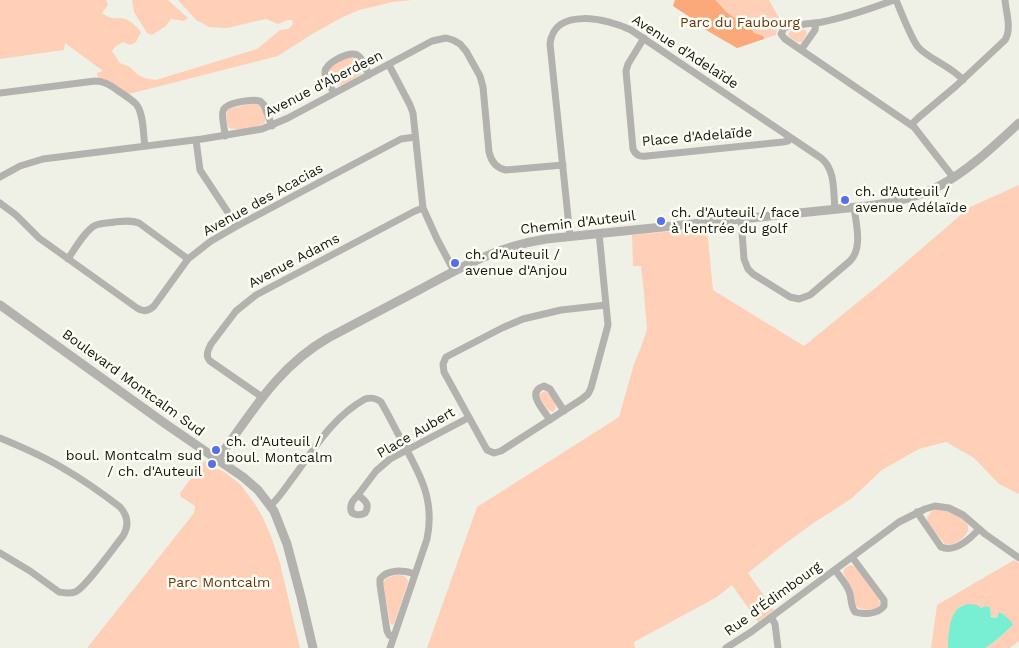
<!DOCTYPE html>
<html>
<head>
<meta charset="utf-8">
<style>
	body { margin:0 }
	canvas { display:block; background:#eff1e7 }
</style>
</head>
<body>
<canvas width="1019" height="648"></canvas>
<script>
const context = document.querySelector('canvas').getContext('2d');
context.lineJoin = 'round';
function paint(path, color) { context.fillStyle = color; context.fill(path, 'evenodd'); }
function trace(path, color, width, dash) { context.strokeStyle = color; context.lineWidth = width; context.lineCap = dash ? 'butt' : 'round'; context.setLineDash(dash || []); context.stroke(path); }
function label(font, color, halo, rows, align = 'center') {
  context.font = font + ' "Work Sans",sans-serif'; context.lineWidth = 5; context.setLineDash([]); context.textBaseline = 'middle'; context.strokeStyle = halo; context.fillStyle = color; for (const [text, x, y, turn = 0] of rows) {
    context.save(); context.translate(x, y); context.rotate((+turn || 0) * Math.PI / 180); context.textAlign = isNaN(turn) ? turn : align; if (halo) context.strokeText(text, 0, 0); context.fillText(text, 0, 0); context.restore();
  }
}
paint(new Path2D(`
	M0 0H106L108 5 102 13C115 22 114 16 125 19 132 21 137 27 141 32L136 42 130 45 123 42 115 47 112 51 120 63 130 67 137 74 144 78 156 80 257 49 280 30 288 29 293 24 292 20H288L278 24 266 19 227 28 209 27 196 20 178 0H412L393 2 359 10 341 18 314 33 278 56 129 94C119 87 110 80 98 78L97 73 103 71 65 43 64 50 0 59Z
	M132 0H168L188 18 184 21 171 19 166 26 152 35 147 33 134 12Z
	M675 0H769L782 23 777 28 776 35 737 48 701 27 693 19 673 6Z
	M802 29 805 30 807 33 802 42H797L791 38 788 35 790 31Z
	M349 57 357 59 362 68 361 74C356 77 344 85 339 85 331 87 325 73 331 67 335 63 343 60 349 57Z
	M253 103C262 102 267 115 265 123 256 128 239 131 229 128 226 123 225 115 228 109Z
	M1019 185V494L999 484 974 458 946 442 919 449 882 470 851 499 815 522 782 546 748 573 774 610 758 622 732 585 717 597 634 642 635 648H427L477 507 619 417 634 364 641 347 647 329 643 284 641 266H633L632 235 707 228 713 290 804 346 885 280 970 207Z
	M545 391C550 393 556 402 556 408L553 412 548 410 539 397V394Z
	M205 460 206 461 205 462 211 467 212 465 217 469 223 471 240 484 255 504 263 518 271 536 280 563 300 648H87L194 513 195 506 181 497 180 493Z
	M933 510C950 508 985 524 959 541 954 544 951 546 945 544L928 523 927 517Z
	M1014 560 1019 563V641L1010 648H985L994 642 1011 627C1010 619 1007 616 999 612L997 618 991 616 990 607 986 606 981 608C974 603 967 605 959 607L949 629 948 648H931L937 605Z
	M851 565 855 567 879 599 880 604 877 608C870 610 862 611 856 606L852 588 843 573C844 568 847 566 851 565Z
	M397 575C403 575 407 576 408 582L394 624 392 625 390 622 383 584 386 578Z`), '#ffd0b7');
paint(new Path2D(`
	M675 0H715C720 4 723 10 729 14 737 21 748 21 754 33L763 36 764 39 737 48 701 27 693 19 673 6Z`), '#fba87b');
paint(new Path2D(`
	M968 604 977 605 981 608 986 606 990 607 991 617 997 618 999 612C1005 615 1010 619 1013 625L994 642 985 648H948C948 637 949 614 960 607 962 606 965 605 968 604Z`), '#78eed3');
trace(new Path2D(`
	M894 0C870 9 847 17 822 22 810 24 798 24 786 27L784 28 781 34 785 39 914 127 953 177
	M896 0C901 12 911 38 918 47 930 60 951 66 963 80
	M644 38 628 64 626 71 633 149C636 156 641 157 647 156L783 142 788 141 791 138
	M801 50 815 30 816 23
	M389 65 410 105 413 113 423 208 437 239 454 271
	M0 93 95 81C104 81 110 85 117 90 123 94 131 99 136 104 144 113 143 135 145 146
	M334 93C331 87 324 79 325 72 325 63 349 51 357 55 363 58 366 69 369 75
	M911 125 918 118 956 86 1005 40C1012 29 1006 12 1005 0
	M225 136C225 129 221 117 223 111 225 102 253 99 260 101L264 105 272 126
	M196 140 200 170 237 226
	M0 177 20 166 43 159 202 139 262 129 288 118 432 41 446 38 453 40 460 44 466 51 480 76 483 87 489 152C491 161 496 168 506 170L563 165
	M0 203 16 215 39 238 137 308C143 312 149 311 154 306L188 259 211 241 237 226 401 139 415 137
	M741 219 744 259 748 269 753 274 790 297 799 299 810 295 850 261C863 248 856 224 854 207
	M599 233 606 305
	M570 236 550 44C554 6 608 19 631 30L821 158C836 170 833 192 835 209
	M68 259C74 250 86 229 96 225 102 223 109 223 115 222 124 221 131 220 139 223L188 259
	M606 305 608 325 591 388 588 394 582 399 501 451 494 453 487 450 444 372 443 364 446 357 502 328 523 319 561 310Z
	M262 397 210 361C205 356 208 350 211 344L236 311 256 295 415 211 423 208
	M550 420C544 410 525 392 544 386L550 389 564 411
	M0 438C22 447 45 457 66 470 85 481 103 494 120 507 128 516 129 526 123 536 114 547 85 588 75 592 70 594 65 593 59 592L30 571 0 553
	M358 495 376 471 390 459 468 418
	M358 495C364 500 371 504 365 513 360 516 349 516 351 506 351 502 355 498 358 495Z
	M271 505C280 497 287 485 295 475 316 446 333 417 365 399 372 397 376 398 381 402 389 416 396 430 403 443 421 476 435 501 427 539L390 648
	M917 512 941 547C955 553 970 539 979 529
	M835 570C840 577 846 583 849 591 852 598 850 605 855 612 864 615 878 614 884 606V600L852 557
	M771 617 775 624 778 648
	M393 637 389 635 387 631 380 585V579C387 569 404 570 415 574
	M726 648 751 632 899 522 925 509 935 506 949 508 963 515 985 534 1019 558`), '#b4b2ae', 7);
trace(new Path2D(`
	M0 305 167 425 243 477 258 490 274 511 287 544 301 597 313 648
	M217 460C252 413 276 368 328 338 358 322 389 306 419 290 463 266 496 247 546 239L867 206C891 203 919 197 941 185 969 170 995 145 1019 123`), '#b4b2ae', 9);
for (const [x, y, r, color] of [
	[845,200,5,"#5870e7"],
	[661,221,5,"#5870e7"],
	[455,263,5,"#5870e7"],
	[216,450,5,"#5870e7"],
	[212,464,5,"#5870e7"]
]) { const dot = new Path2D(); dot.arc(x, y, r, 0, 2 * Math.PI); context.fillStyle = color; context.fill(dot); trace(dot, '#fdfef4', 2); }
label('14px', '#673312', '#fdfef4', [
	["Parc du Faubourg",740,23],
	["Parc Montcalm",219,583]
]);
label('14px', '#161713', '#fdfef4', [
	["Avenue d'Adelaïde",685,52,33],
	["Avenue d'Aberdeen",324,84,-27],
	["Place d'Adelaïde",697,137,-5],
	["Avenue des Acacias",263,200,-29],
	["Chemin d'Auteuil",578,223,-7],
	["Avenue Adams",294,261,-28],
	["Boulevard Montcalm Sud",133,383,36],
	["Place Aubert",416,433,-30],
	["Rue d'Édimbourg",773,599,-36]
]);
label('14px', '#161713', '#fdfef4', [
	["ch. d'Auteuil /",855,192],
	["avenue Adélaïde",855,208],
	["ch. d'Auteuil / face",671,213],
	["à l'entrée du golf",671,229],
	["ch. d'Auteuil /",465,255],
	["avenue d'Anjou",465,271],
	["ch. d'Auteuil /",226,442],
	["boul. Montcalm",226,458],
	["boul. Montcalm sud",202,456,"right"],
	["/ ch. d'Auteuil",202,472,"right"]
], 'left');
</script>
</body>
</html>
